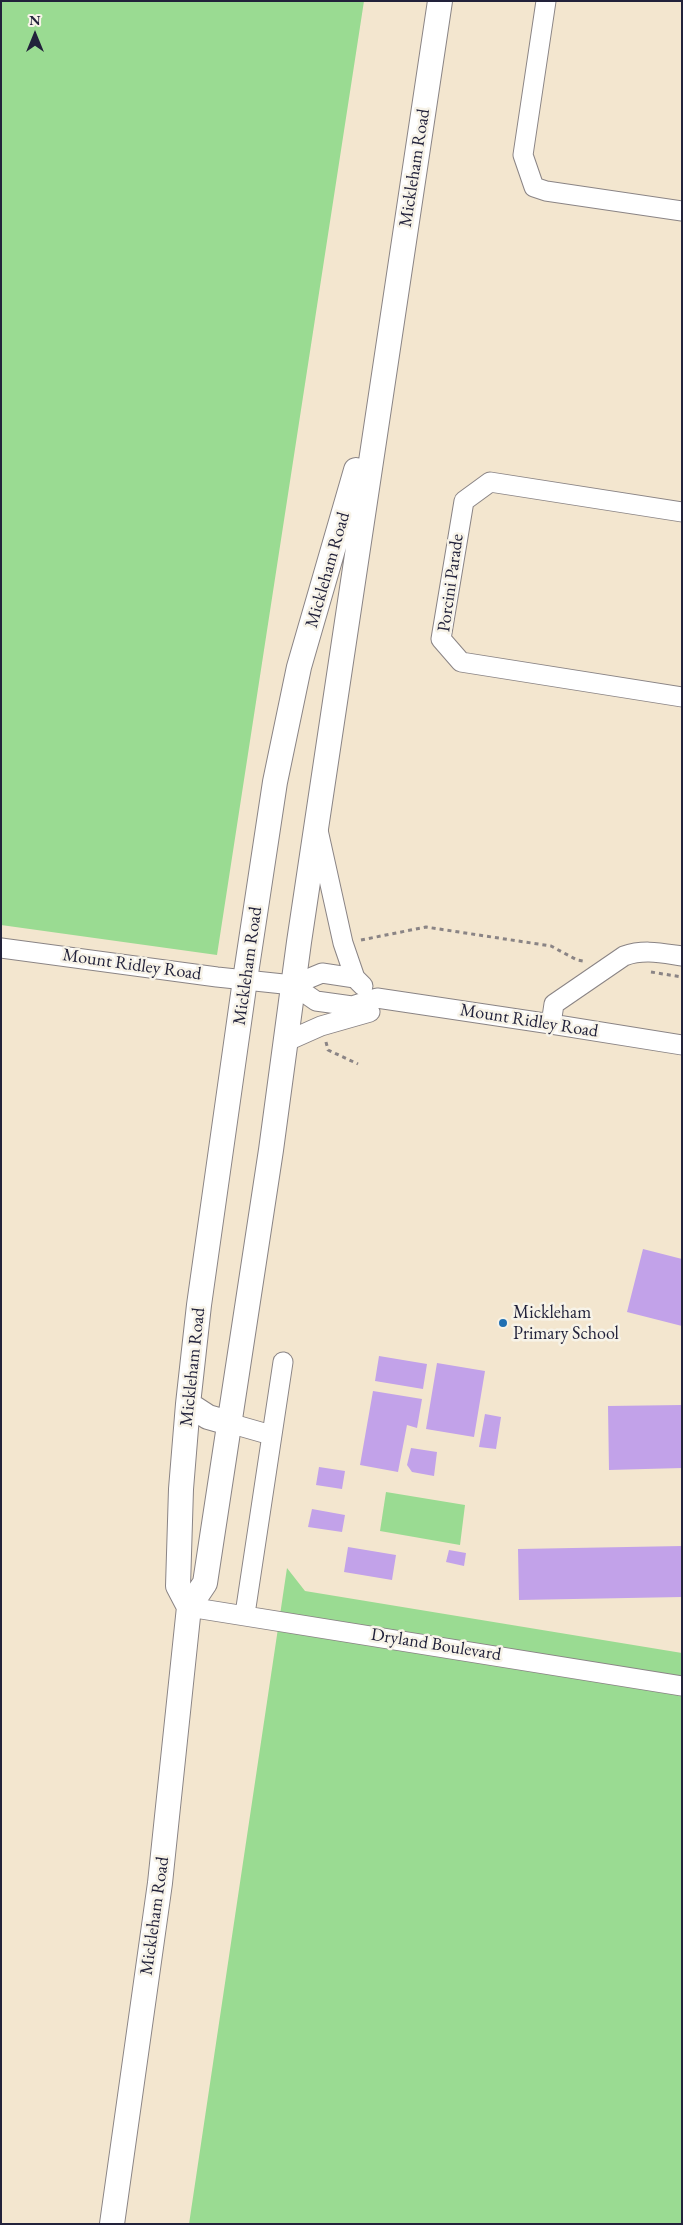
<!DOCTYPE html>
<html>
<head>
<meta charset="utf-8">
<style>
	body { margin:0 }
	#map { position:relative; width:683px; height:2225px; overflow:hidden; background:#f3e6cf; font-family:"EB Garamond",serif }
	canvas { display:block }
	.frame { position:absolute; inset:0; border:2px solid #22223b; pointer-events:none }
	.north { position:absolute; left:10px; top:10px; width:50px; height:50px; -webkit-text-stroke:4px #f7f3e8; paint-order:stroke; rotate:0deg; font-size:14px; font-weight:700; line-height:20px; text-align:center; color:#22223b }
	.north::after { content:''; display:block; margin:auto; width:18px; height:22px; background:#22223b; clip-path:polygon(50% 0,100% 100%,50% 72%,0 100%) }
</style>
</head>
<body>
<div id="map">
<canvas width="683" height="2225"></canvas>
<div class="frame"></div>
<div class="north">N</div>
</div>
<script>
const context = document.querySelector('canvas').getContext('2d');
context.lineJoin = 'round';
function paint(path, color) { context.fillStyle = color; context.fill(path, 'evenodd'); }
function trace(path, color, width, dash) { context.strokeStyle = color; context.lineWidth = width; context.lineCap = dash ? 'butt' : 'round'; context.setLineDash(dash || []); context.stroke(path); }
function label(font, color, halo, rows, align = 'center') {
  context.font = font + ' "EB Garamond",serif'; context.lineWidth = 5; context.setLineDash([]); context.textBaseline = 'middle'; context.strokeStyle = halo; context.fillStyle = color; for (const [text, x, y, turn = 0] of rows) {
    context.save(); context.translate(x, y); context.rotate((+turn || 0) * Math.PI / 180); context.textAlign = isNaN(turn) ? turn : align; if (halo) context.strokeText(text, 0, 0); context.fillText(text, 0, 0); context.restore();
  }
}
paint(new Path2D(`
	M1 1H364L217 955 1 925Z
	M386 1492 465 1505 460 1545 380 1531Z
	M287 1568 305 1591 682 1653V2224H189Z`), '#9adb92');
paint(new Path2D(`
	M643 1249 682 1259V1326L627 1312Z
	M379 1356 427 1364 423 1389 375 1381Z
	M437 1363 485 1371 474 1437 426 1429Z
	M373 1391 422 1399 417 1428 407 1425 398 1472 360 1465Z
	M682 1405V1468L609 1470 608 1406Z
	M485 1414 501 1417 496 1449 479 1447Z
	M411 1448 437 1452 434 1476 412 1472 407 1465Z
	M319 1467 345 1471 342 1489 316 1485Z
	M312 1509 345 1515 342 1532 308 1527Z
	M682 1546V1597L519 1600 518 1549Z
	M348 1547 396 1555 392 1580 344 1572Z
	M449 1550 466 1553 464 1566 446 1562Z`), '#c2a2e9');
const minor = new Path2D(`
	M546 1 523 155 534 187 546 191 682 211
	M682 512 490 482 464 501 441 639 461 662 682 697
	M318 830 343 943 355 978
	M1 948 217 977 293 985 316 1001 352 1006 377 998 551 1024 682 1045
	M293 985 322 973 355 978 363 986
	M551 1024 554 1004 624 956C644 949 661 953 682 956
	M285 1042 321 1026 370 1012
	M229 1423 271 1435
	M189 1607 682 1686
	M245 1614 283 1362`);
const major = new Path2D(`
	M188 1404 208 1417 229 1423
	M189 1607 178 1586 181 1489 188 1404 199 1305 245 980 275 782 299 667 356 470
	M112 2224 160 1883 189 1607 205 1583 271 1150 299 942 440 1`);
trace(minor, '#8a8485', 21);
trace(major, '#8a8485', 26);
trace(new Path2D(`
	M361 940 426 927 551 946 577 960 583 961
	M651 972 682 977
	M326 1042 328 1050 358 1064`), '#8a8485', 3, [4, 4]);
trace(minor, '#fff', 19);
trace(major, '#fff', 24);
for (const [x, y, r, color] of [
	[503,1323,5,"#1f6fb2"]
]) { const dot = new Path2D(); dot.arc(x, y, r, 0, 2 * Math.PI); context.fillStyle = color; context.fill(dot); trace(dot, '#f7f3e8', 2); }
label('18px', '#22223b', '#f7f3e8', [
	["Mickleham Road",415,168,-81],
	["Mickleham Road",328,570,-74],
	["Porcini Parade",451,583,-82],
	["Mount Ridley Road",132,965,8],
	["Mickleham Road",248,966,-82],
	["Mount Ridley Road",529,1021,9],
	["Mickleham Road",193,1367,-84],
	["Dryland Boulevard",436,1645,9],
	["Mickleham Road",155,1916,-82]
]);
label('18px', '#22223b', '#f7f3e8', [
	["Mickleham",513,1313],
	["Primary School",513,1334]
], 'left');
</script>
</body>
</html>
